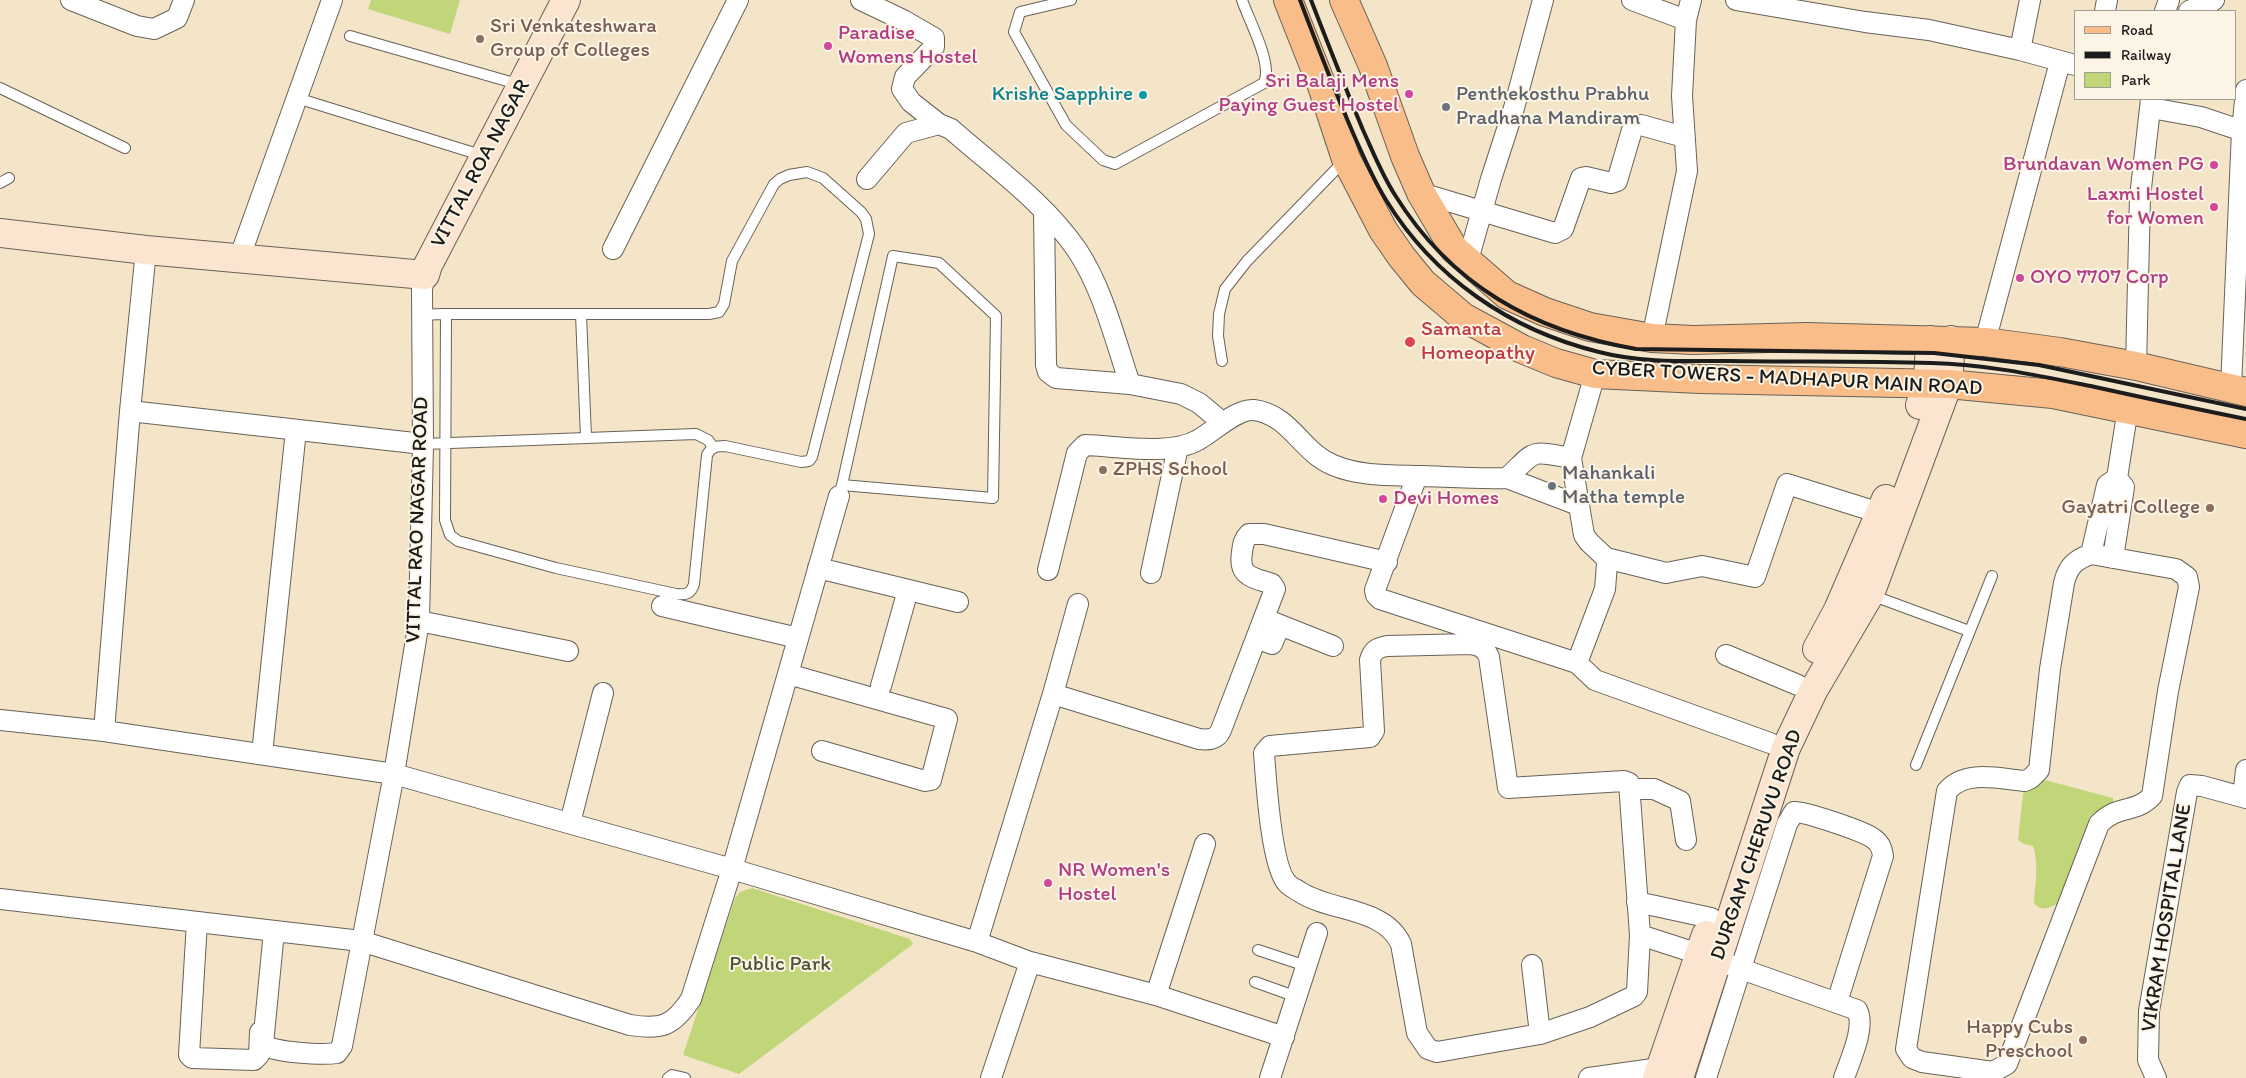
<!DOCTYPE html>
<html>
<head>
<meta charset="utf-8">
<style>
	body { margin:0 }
	#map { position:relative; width:2246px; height:1078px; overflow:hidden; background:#f4e4c8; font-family:Itim,sans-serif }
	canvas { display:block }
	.legend { position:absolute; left:2074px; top:10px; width:162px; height:90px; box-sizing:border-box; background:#fcf5e5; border:1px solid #a29e95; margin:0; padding:6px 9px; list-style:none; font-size:15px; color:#1c1c1c }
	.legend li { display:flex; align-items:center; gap:10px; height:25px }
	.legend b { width:25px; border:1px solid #a29e95 }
</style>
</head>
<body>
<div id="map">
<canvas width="2246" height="1078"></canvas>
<ul class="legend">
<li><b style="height:6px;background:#f8bd89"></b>Road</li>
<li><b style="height:6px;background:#1c1c1c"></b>Railway</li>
<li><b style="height:14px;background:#c0d679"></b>Park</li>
</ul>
</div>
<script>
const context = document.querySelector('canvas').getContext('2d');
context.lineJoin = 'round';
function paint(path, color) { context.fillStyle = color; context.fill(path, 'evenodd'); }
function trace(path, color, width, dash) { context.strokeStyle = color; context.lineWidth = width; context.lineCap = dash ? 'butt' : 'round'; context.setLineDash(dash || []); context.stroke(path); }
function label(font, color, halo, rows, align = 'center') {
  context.font = font + ' Itim,sans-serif'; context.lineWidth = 4; context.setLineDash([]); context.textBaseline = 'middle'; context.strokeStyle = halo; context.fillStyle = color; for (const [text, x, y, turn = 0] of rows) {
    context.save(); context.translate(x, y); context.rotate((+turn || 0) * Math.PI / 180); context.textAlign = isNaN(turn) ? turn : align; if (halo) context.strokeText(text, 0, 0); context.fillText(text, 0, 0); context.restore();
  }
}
paint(new Path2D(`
	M371 0H460L450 34 368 9Z
	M2041 779 2113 798V803L2063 900C2054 906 2042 914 2034 903 2035 884 2039 864 2033 846L2024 844 2018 840 2023 794 2030 783Z
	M752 888 910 939 913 944 739 1074 683 1055 735 898 740 892Z`), '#c0d679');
const lane = new Path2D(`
	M1071 0 1020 12 1014 32 1066 125 1103 160 1115 164 1264 83C1273 63 1249 21 1242 0
	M350 36 521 85
	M0 88 125 148
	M297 98 484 156
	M0 183 9 178
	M581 314 586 438
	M422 315 441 314H709L719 312 724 304 732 261 774 184 780 179 789 175 807 172 823 178 861 212 866 219 869 234 812 457 809 461 801 462 725 446C716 446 711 447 707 455L694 584C691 594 686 595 676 594L556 568 458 541 450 535 445 520 446 314
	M1222 361 1218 336 1219 314 1225 289 1247 261 1345 160
	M423 444 696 434 708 440 713 447
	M839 496 842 485 993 498 996 316 939 263 893 256 842 485
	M1871 595 1969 631
	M1916 765 1992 576
	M1258 950 1306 966
	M1255 982 1297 997
	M668 1078 672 1075 685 1078`);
const street = new Path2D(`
	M71 0 137 26 154 29 177 18 184 0
	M861 0 903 20 934 38V47L905 77 902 89 911 102 939 124
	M1632 0 1686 20
	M1736 0 1865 22 1929 30 2020 50 2075 65
	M2105 11 2107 0
	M2165 11 2169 0
	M2189 11 2214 0
	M2020 50 2030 0
	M2151 108 2201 117 2246 132
	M867 179 906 133 939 124 951 129C994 167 1045 203 1077 250 1103 289 1115 340 1130 384
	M1421 193 1555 233 1563 229 1581 178 1586 177 1611 183 1617 181 1632 130 1635 126 1641 125 1684 137
	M1044 211 1046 365 1048 372 1056 378 1130 384 1181 394 1199 403 1223 423
	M613 249 738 0
	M239 259 332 0
	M1468 260 1491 179 1514 108 1543 0
	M1652 338 1687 171 1682 96 1686 20 1691 0
	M1985 342 2060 62
	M2136 366 2140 197 2151 99
	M2231 388 2242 131 2246 90
	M130 411 423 444
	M1417 476 1375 590 1376 595 1380 599 1577 663 1595 680 1770 743
	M1507 478 1578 505
	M2091 554 2176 569 2187 577 2189 587 2168 691 2152 796C2135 814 2118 804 2099 824L2007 1064 1993 1072 1922 1062 1912 1058 1906 1049 1947 791C1965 769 2000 779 2025 781L2031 778 2039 770 2050 669 2064 583C2068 566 2075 560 2091 554Z
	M2091 554 2107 485 2117 478
	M1606 558 1666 573 1702 566 1755 577 1787 484 1880 513
	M2113 558 2124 487 2117 478 2128 408
	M818 568 958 602
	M1048 570 1077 453 1085 445C1117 446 1170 456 1198 440 1213 432 1237 408 1254 410 1291 415 1301 452 1333 465 1361 477 1394 475 1423 476 1451 477 1479 479 1507 478 1537 450 1528 450 1571 458
	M1151 573 1178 447
	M662 606 798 638
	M1265 619 1333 646
	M419 621 568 651
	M1257 638 1272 644 1280 625
	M1470 644C1480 645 1485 648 1489 657L1508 788 1624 781 1629 783 1640 935 1637 992 1634 996 1590 1017 1540 1034 1437 1052 1428 1049 1417 1033 1401 944C1384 907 1331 912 1300 892 1296 889 1290 887 1287 883 1271 866 1266 779 1264 753L1270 746 1370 737 1374 731 1370 660C1373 650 1377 648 1387 646Z
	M1726 655 1798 685
	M1577 663 1605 589 1607 564 1606 558 1589 542 1584 535 1571 458 1595 374
	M788 674 947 719 931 780 925 781 822 751
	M881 686 908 590
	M1053 694 1199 739C1208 740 1217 740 1221 730L1275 589 1272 584C1252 577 1238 577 1242 552 1243 544 1244 539 1249 534H1264L1387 562
	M0 720 104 731 394 774 732 869 977 942 1030 962 1156 995 1284 1037
	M104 731 130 411 146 250
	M262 754 296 430
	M1630 789H1654L1680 801 1686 840
	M2243 797 2246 770
	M570 823 603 693
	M0 899 361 941 630 1025C662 1030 673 1026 691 999L732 869 839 496
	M1637 902 1711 918
	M197 922 189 1055 192 1058 254 1060 259 1055 260 1032
	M274 931 263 1044C272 1053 324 1055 337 1053L342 1046 394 774 419 621 423 444 422 289 425 275
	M1640 935 1699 954
	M977 942 1053 694 1078 604
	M1532 965 1540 1034
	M1730 965 1857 1010C1866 1027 1850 1060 1844 1078
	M1156 995 1205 844
	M991 1078 1030 962
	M1270 1078 1317 933
	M1589 1078 1660 1068
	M1706 1078 1787 824 1794 812C1804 811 1866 832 1874 839 1880 843 1882 848 1883 856L1837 1002
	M2156 1078 2148 1060 2149 1011 2187 792 2190 785 2202 786 2246 798`);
const secondary = new Path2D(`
	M0 233 146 250 425 275 428 265 566 0
	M1920 405 1928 384 1930 340
	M1817 649 1838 610 1886 499
	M1657 1078 1706 935
	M1679 1078 1786 748 1813 691 1870 594 1948 384 1951 340`);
const primary = new Path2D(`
	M1288 0 1322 86 1346 159 1383 230 1401 256 1423 283 1463 317 1522 349 1556 363 1595 374 1700 379 1948 384 2053 394 2246 434
	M1344 0 1373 66 1405 156 1421 193 1454 249 1507 295 1545 312 1590 327 1652 338 1693 340 1807 337 1985 342 2060 352 2136 366 2246 392`);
trace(lane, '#686258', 12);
trace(street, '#686258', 22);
trace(secondary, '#686258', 30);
trace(primary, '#686258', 30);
trace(lane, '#fff', 10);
trace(street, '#fff', 20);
trace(secondary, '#fce5d0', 28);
trace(primary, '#f8bd89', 28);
trace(new Path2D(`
	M1300 0C1317 45 1334 89 1353 133 1363 156 1373 179 1386 200 1434 278 1510 330 1599 352 1641 363 1687 361 1730 361 1797 362 1864 361 1931 363 1986 364 2041 376 2095 387 2145 398 2196 409 2246 419
	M1311 0C1328 44 1345 87 1363 130 1373 152 1382 175 1395 195 1451 285 1533 331 1636 349L1934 353 2039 365 2246 409`), '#1c1c1c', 4);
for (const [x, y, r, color] of [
	[480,39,5,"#8d6e63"],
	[828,46,5,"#d1479c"],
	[1409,94,5,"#d1479c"],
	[1143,95,5,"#0f9aa8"],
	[1446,107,5,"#6b7280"],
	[2214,165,5,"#d1479c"],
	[2214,207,5,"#d1479c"],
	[2020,278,5,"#d1479c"],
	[1410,342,6,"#e0444e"],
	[1103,470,5,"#8d6e63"],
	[1552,486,5,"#6b7280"],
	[1383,499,5,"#d1479c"],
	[2210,508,5,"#8d6e63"],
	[1048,883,5,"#d1479c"],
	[2083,1040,5,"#8d6e63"]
]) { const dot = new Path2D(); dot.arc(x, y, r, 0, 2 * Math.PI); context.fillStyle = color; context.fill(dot); trace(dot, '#fcf5e5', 2); }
label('21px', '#785e54', '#fcf5e5', [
	["Sri Venkateshwara",490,27],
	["Group of Colleges",490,51],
	["ZPHS School",1113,470],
	["Gayatri College",2200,508,"right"],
	["Happy Cubs",2073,1028,"right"],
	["Preschool",2073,1052,"right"]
], 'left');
label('21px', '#b23c85', '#fcf5e5', [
	["Paradise",838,34],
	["Womens Hostel",838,58],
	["Sri Balaji Mens",1399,82,"right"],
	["Paying Guest Hostel",1399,106,"right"],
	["Brundavan Women PG",2204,165,"right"],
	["Laxmi Hostel",2204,195,"right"],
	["for Women",2204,219,"right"],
	["OYO 7707 Corp",2030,278],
	["Devi Homes",1393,499],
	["NR Women's",1058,871],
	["Hostel",1058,895]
], 'left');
label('21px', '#0d838f', '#fcf5e5', [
	["Krishe Sapphire",1133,95]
], 'right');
label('21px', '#5b616d', '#fcf5e5', [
	["Penthekosthu Prabhu",1456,95],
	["Pradhana Mandiram",1456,119],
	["Mahankali",1562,474],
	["Matha temple",1562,498]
], 'left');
label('21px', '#1c1c1c', '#fcf5e5', [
	["VITTAL ROA NAGAR",481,164,-62],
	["CYBER TOWERS - MADHAPUR MAIN ROAD",1787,379,3],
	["VITTAL RAO NAGAR ROAD",418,520,-88],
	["DURGAM CHERUVU ROAD",1757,845,-71],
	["VIKRAM HOSPITAL LANE",2167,918,-81]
]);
label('21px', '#be3a42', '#fcf5e5', [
	["Samanta",1421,330],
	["Homeopathy",1421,354]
], 'left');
label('21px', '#4d5438', '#fcf5e5', [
	["Public Park",780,965]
]);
</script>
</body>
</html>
